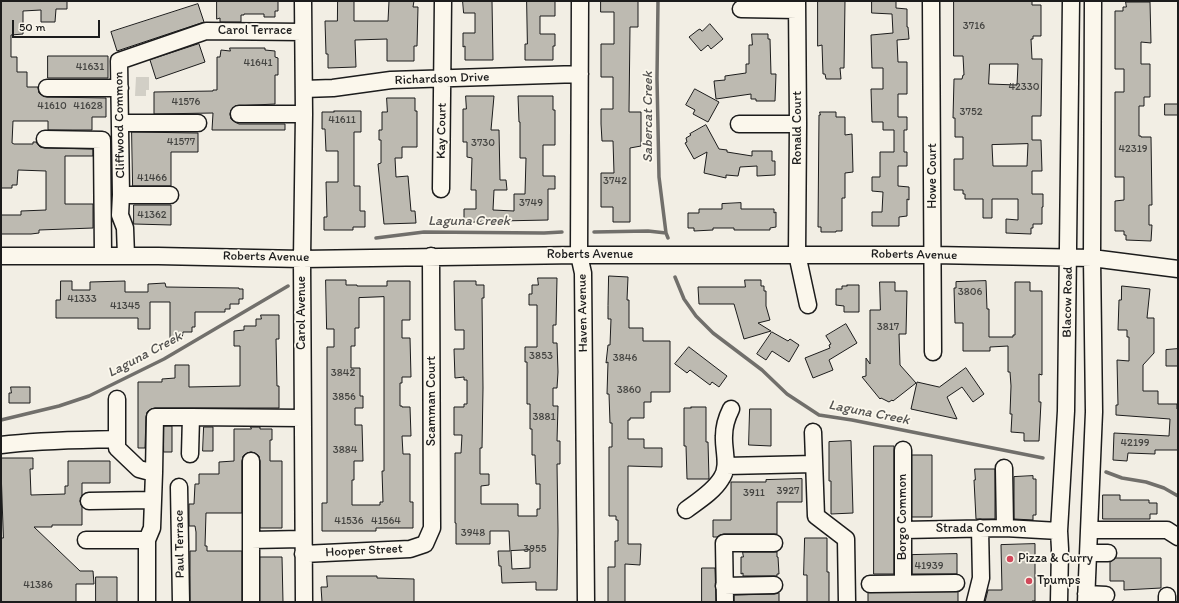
<!DOCTYPE html>
<html>
<head>
<meta charset="utf-8">
<style>
	body { margin:0 }
	#map { position:relative; width:1179px; height:603px; overflow:hidden; background:#f2eee4; font-family:Itim,sans-serif }
	canvas { display:block }
	.frame { position:absolute; inset:0; border:2px solid #1c1c1c; pointer-events:none }
	.scale { position:absolute; left:12px; top:20px; width:88px; height:18px; box-sizing:border-box; border:2px solid #1c1c1c; border-top:0; padding-left:5px; font-size:12px; line-height:14px; white-space:nowrap; color:#1c1c1c; -webkit-text-stroke:3px #fbf7ec; paint-order:stroke }
</style>
</head>
<body>
<div id="map">
<canvas width="1179" height="603"></canvas>
<div class="frame"></div>
<div class="scale">50 m</div>
</div>
<script>
const context = document.querySelector('canvas').getContext('2d');
context.lineJoin = 'round';
function paint(path, color) { context.fillStyle = color; context.fill(path, 'evenodd'); }
function trace(path, color, width, dash) { context.strokeStyle = color; context.lineWidth = width; context.lineCap = dash ? 'butt' : 'round'; context.setLineDash(dash || []); context.stroke(path); }
function label(font, color, halo, rows, align = 'center') {
  context.font = font + ' Itim,sans-serif'; context.lineWidth = 3.5; context.setLineDash([]); context.textBaseline = 'middle'; context.strokeStyle = halo; context.fillStyle = color; for (const [text, x, y, turn = 0] of rows) {
    context.save(); context.translate(x, y); context.rotate((+turn || 0) * Math.PI / 180); context.textAlign = isNaN(turn) ? turn : align; if (halo) context.strokeText(text, 0, 0); context.fillText(text, 0, 0); context.restore();
  }
}
paint(new Path2D(`
	M136 77H149V90H146V96H135Z`), '#d2cfc6');
trace(new Path2D(`
	M658 1 657 78 659 177 666 233 668 238
	M594 232 648 231 666 233
	M376 238 424 232 544 233 562 232
	M675 277 684 299 696 316 713 333 762 370 787 394 819 415 852 420 1043 458
	M1 420 59 406 89 396 164 359 288 286
	M1106 472 1122 478 1146 482 1164 488 1178 496`), '#716f6b', 3.5);
const building = new Path2D(`
	M1 1H67V9H56L55 22H41V10L23 11V34L11 35V57H17V72H27V87H38L39 93 43 96 47 97 106 98V117H92V130H48V121H13L12 143 14 144H33V142H36L40 147 45 148 93 149V156H65V204H93V228L39 230V233L31 234H1V215H21V211L46 210V171L18 170 17 185H12V188H1Z
	M217 1H278V11H275V17H264V14H244V15H241V22H220V18L217 19Z
	M338 1H354V21H388L389 1H414L413 7H418L417 46H414V61H387V39L355 40 356 67 328 68V54H326L325 21H337Z
	M463 1H492L493 60H465V46L463 47V33H475V13H464Z
	M527 1H555V16H540V34H555V46H553V60H525V44H527Z
	M601 1H638V27H630L629 112H641V146L630 148V222H613V207H601V173H614L613 141H602L601 124V109H613V77H601V44H614V12H601Z
	M818 1H845L844 68H840L841 79H826L825 74H823L822 45 818 46Z
	M872 1H896V8L907 9V27H908L909 39 897 40 898 62H907V94H898V117H907V130H904V152H907V166H898V186L909 187V200L907 199V216L899 217V226H872V212H882L883 192 872 191V177H880V152H894V130H883V122H872L871 89H883V68H872L871 35 893 33 892 14 872 13Z
	M954 1H1032V5H1041V36H1033V39H1031L1032 59H1042L1041 116H1032V140H1041L1042 171H1032V194H1043V207H1042V224H1033V228H1031V234L1006 233V219L1018 220V199H992V218H983V199H965V194H963V190H954V159H963V137H955V118H953L954 79H962L963 75H964L963 56H954ZM990 64H1018L1017 85 989 84ZM1028 144 1027 166H993L992 145Z
	M1126 2H1150L1151 43 1141 42V64H1150V97H1144V106H1139V136H1141V137H1151L1152 205H1149V225H1152L1151 241 1126 240V235H1124V231H1115V201L1124 200V177H1115V92H1124V69H1115V11H1123V7H1126Z
	M198 4 204 22 117 51 111 32Z
	M710 24 723 39 711 49 708 45 701 51 689 37 698 30 700 29 702 31Z
	M752 34H768V39H770L771 74H776L775 101H756V99H751V94L716 99 714 81 725 80V76L746 73V64H749V45H752Z
	M199 44 205 62 156 79 150 60Z
	M230 48H265V50L275 51V57L278 58V75H275V104L235 106 231 110 230 114 231 119 235 122 239 124H285V130H212L213 113 154 114V92L213 91V90H217V57H220L221 50 230 51Z
	M48 56H108V78H48Z
	M695 89 719 102 708 122 693 114 695 110 686 105Z
	M466 96H494L491 130H499L500 180H506L507 190H494L493 210 514 211V194H525L526 158H520V122H519L518 96H553V110H555V145H543V176H555V189H548V220L499 221V222H464V209H476V190H471L472 158 467 157V142H463V109H466Z
	M387 98H415V111H417V147H402V158H395L396 177 408 176 411 211H415L416 223 384 224 378 164 381 163V140H379V130H382V112H387Z
	M1165 104H1178V115H1165Z
	M334 111H361V132H354V186H360V211H365V227H353V230H324V217H327L326 182H338V151H326L325 129H322V112H334Z
	M820 112H836V117H845V135L852 134 853 172 845 173V198H842V231H836V232H821V227H818L819 115H820Z
	M706 125 719 149 727 150V152L752 156V151H772V161H775V175L757 176V166L740 167 738 176 726 175V178L704 173 707 152 694 159 685 143 687 142 686 138 691 135 690 134Z
	M132 132 198 133V152H171V186H133Z
	M741 203V209H774V213L776 212V227L770 228V230H734V228H713V230L694 231V228H688V213H699V209H722V204Z
	M134 205H171V225L134 224Z
	M609 276 628 277 627 300H629V328H643V341H670V392H651V402H644V418H630V420H628V439H644V448H662V467L628 466V544H641L640 565 625 564V602H608V567H615V541H618V520H616V516H609V447H612V423H610L609 394H607L608 362 606 363 608 345H610L611 319H608V306Z
	M538 278H557L556 325H553V343H557L558 372 557 388H553V406H558L557 441H560V464H557L558 531 557 590H536V582L502 583 501 566H499L498 551H510L509 531H490V544H456V523H455V453H461L462 435H454V407H464V404H467V380H464V377L455 378 454 349H464V330H455L454 281H476V285H484V298H482L483 388 482 448H480V474H489V485L481 486V504H518V516H537V509H540V484H536L535 455H532V429H530V404H527V362H525V347H537V305H529V294H532V285H538ZM530 550V568L512 569 511 551Z
	M326 280H346V285H357V286H387V281H410V320H402V338H410L411 377H402V383H400V406H402V407H410L411 436H402L403 454H410V502H413V528H376V531H322V503H327V347H334V329H327ZM384 297V471H382L383 502H380V505H352V480H354V461H363L362 425H355V408H363V396H360V368H351V346H355V328H359V298Z
	M745 280H761V286H764V291H766V306L770 320 758 323 771 331 744 339 734 304H699L698 287H745Z
	M61 281H72V290H90V282L125 281V292H148V284L165 283 166 287 239 288V289H243V299H239V304H230V309H225V312H195V327H192V332H183L182 339 170 338V302H150V329H138V318H56V300H60Z
	M986 281 987 309H989V337H1013V335H1015V282H1030V291H1042V375L1039 374V402H1041L1039 441H1024V433L1011 432 1012 414H1010L1011 386 1010 372H1008V346L990 347V351H963V323H955L954 288H956V282Z
	M880 282H895V291H907L906 334H899L900 365 916 383 893 401 892 400 889 402 881 398 880 399 862 377 866 376V358L870 364V310H880Z
	M847 285H859V312H844V306L836 305V289H842V286H847Z
	M1122 286 1150 289 1147 318H1154V353L1143 365V391H1158V404H1177V409H1178V450H1155V454L1128 453 1127 461 1113 460 1114 433 1169 436 1170 419 1116 415V405H1118L1117 360 1129 361V337H1127V330H1118L1119 300H1121Z
	M261 315H279V339H276L277 386H279V408H155L151 409 147 412 146 417 145 448H138V382H162V379L175 378V365H189V387L240 386V346H234V331L244 330V326H256V319H261Z
	M846 324 857 343 829 360 833 370 813 378 805 358 830 348 829 345 831 344 826 336Z
	M772 332 788 341 790 339 799 345 789 362 772 351 766 360 757 354Z
	M689 347 727 376 719 387 712 382 710 385 690 370 687 373 675 364Z
	M1178 349V366H1166V350Z
	M966 368 984 394 973 402 962 387 947 397 957 419 911 409 917 382 939 387Z
	M11 387H30V403H9V393H11Z
	M691 407H706V442H708L709 479H687L686 446H684V408H691Z
	M750 409H771V446L749 445Z
	M164 426H172V452H164Z
	M204 427H213V451H203Z
	M251 427H260V429H272V440H270V461H282V528H260V461L259 456 255 453 251 452 247 453 243 456 242 461V513H206L205 546H207V551H242V602H190V551H196V532L195 526H189V504H194L195 484H199V474H219V462L234 461V429H251Z
	M851 441 853 513 831 514V481H829V442Z
	M874 446H894V574H874Z
	M912 455H932V517H912Z
	M1 458H33V469H30L31 495 65 494V486H68V461H110V483H82V495L80 501 82 507V525H52V527H34L80 571H93L94 584H76V602H1V538H3Z
	M975 469H995V519H976L974 480H975Z
	M1033 476V479H1036V515H1033V520L1014 519V477Z
	M802 479V502H777V534H724L720 535 717 537H713V520H731V482H766V480Z
	M1103 495H1120V500H1149V503H1157V514H1150V519H1103Z
	M805 538H827V572H829V602H807V575H804Z
	M1035 544V601H1032V602H985L988 590H1002L1001 545Z
	M743 552H777V557H778L779 574H777V576H743V573L741 574V557H743Z
	M957 554V574H912V555Z
	M260 557H282L283 602H260Z
	M1116 558H1161V588L1124 590V581H1110V562Z
	M702 568H715L716 602H702Z
	M327 576H377V578L414 579V602H322L321 587H327Z
	M96 577H117V602H96Z
	M958 592V602H868V593Z
	M779 593V602H734V595L774 594Z`);
paint(building, '#bdbab1');
trace(building, '#1c1c1c', 1);
const minor = new Path2D(`
	M303 1 304 114 302 259 304 602
	M580 1 579 255 583 273 586 602
	M797 1 798 124 797 254 808 305
	M931 1 933 352
	M741 9 797 10
	M47 88H120
	M304 89 333 88 391 80 580 74
	M239 114H304
	M120 123H198
	M739 124H798
	M45 139 102 140 103 256
	M441 189 443 1
	M121 195H170
	M1 256H158L302 259 579 255H933L1092 258 1178 269
	M126 256 125 228 120 215 121 195 119 61 206 31 303 32
	M117 399V448L139 469 154 473 152 528 147 540V602
	M191 417 302 418
	M813 432 816 516 846 539 847 602
	M1 445C40 440 78 440 117 439
	M726 466 814 464
	M1004 468 1005 528
	M154 473 155 417H191L190 454
	M179 487 181 602
	M89 501 152 500
	M686 510C698 501 713 492 721 479 730 467 723 449 724 436 724 426 727 417 731 409
	M903 530 1005 528 1059 531
	M1089 530H1167L1178 537
	M86 540H147
	M251 540 302 539
	M1088 553H1108
	M303 554 410 549 425 544 432 528 431 256
	M903 583V450
	M870 584 956 583
	M724 586 774 585
	M1086 594 1106 595
	M1167 596V602
	M251 602V461
	M725 602 724 543H774
	M975 602 981 578 980 528
	M1059 602 1060 549 1059 531 1066 411 1071 1
	M1086 602 1094 412 1092 258 1093 1`);
trace(minor, '#1c1c1c', 19);
trace(minor, '#fbf7ec', 16);
for (const [x, y, r, color] of [
	[1010,559,4,"#d1495b"],
	[1029,581,4,"#d1495b"]
]) { const dot = new Path2D(); dot.arc(x, y, r, 0, 2 * Math.PI); context.fillStyle = color; context.fill(dot); trace(dot, '#fbf7ec', 1.5); }
label('11px', '#444441', null, [
	["3716",974,26],
	["41641",258,63],
	["41631",90,67],
	["42330",1024,87],
	["41576",186,102],
	["41610",52,106],
	["41628",88,106],
	["3752",971,112],
	["41611",342,120],
	["41577",181,142],
	["3730",483,143],
	["42319",1133,149],
	["41466",152,178],
	["3742",615,181],
	["3749",531,203],
	["41362",152,215],
	["3806",970,292],
	["41333",82,299],
	["41345",125,306],
	["3817",888,327],
	["3853",541,356],
	["3846",625,358],
	["3842",343,373],
	["3860",629,390],
	["3856",344,397],
	["3881",544,417],
	["42199",1135,443],
	["3884",345,450],
	["3927",788,491],
	["3911",754,493],
	["41536",349,521],
	["41564",386,521],
	["3948",473,533],
	["3955",535,549],
	["41939",929,566],
	["41386",38,585]
]);
label('13px', '#1c1c1c', '#fbf7ec', [
	["Carol Terrace",255,31],
	["Richardson Drive",442,79,-2],
	["Cliffwood Common",120,125,-91],
	["Ronald Court",798,128,-90],
	["Kay Court",442,131,-89],
	["Howe Court",933,176,-90],
	["Roberts Avenue",590,255],
	["Roberts Avenue",914,255,1],
	["Roberts Avenue",266,257,1],
	["Blacow Road",1068,302,-89],
	["Carol Avenue",302,313,-90],
	["Haven Avenue",583,313,-91],
	["Scamman Court",432,401,-90],
	["Borgo Common",903,517,-90],
	["Strada Common",981,529],
	["Paul Terrace",180,544,-91],
	["Hooper Street",364,551,-3]
]);
label('13px', '#1c1c1c', '#fbf7ec', [
	["Pizza & Curry",1018,559],
	["Tpumps",1037,581]
], 'left');
label('italic 14px', '#545351', '#fbf7ec', [
	["Sabercat Creek",648,117,-90],
	["Laguna Creek",469,221],
	["Laguna Creek",145,355,-28],
	["Laguna Creek",869,413,11]
]);
</script>
</body>
</html>
